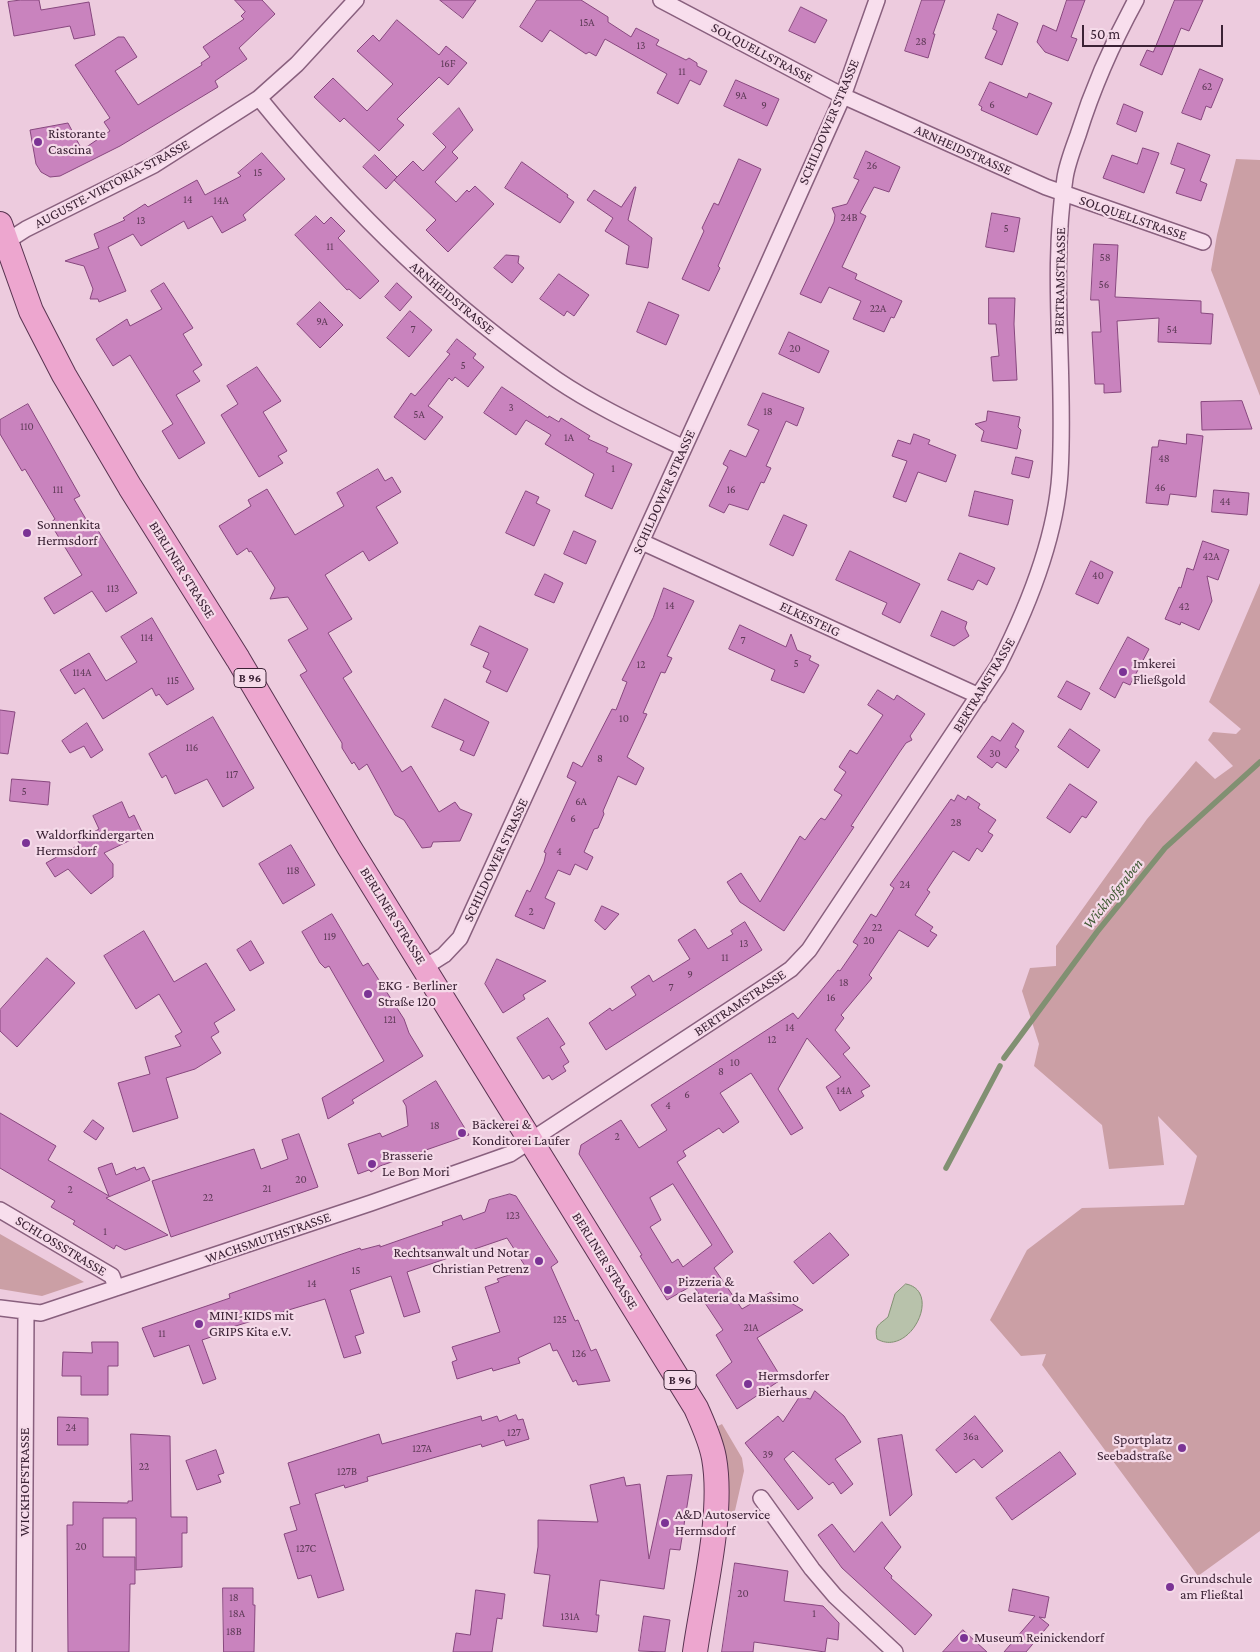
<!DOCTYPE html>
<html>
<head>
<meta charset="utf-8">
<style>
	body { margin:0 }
	#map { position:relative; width:1260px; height:1652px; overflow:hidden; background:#edcbde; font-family:"Crimson Pro",serif }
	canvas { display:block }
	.scale { position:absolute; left:1082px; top:25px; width:141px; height:22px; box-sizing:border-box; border:2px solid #3b2235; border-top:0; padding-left:6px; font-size:15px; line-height:18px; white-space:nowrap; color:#3b2235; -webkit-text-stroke:4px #f5dae9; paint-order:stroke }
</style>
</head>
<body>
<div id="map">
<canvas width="1260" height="1652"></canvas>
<div class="scale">50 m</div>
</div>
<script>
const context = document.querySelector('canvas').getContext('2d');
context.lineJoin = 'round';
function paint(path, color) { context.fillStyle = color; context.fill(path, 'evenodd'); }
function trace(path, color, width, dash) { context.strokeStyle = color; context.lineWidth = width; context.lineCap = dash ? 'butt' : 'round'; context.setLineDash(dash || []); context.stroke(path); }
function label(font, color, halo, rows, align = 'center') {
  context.font = font + ' "Crimson Pro",serif'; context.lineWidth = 4.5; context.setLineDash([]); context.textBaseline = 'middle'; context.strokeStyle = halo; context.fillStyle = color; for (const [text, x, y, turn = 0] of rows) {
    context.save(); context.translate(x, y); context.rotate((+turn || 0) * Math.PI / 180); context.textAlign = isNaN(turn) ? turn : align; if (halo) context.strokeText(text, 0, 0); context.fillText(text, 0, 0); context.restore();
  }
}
paint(new Path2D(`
	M1236 159 1260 160V396L1211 270 1217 235Z
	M1260 583V1531L1198 1576 1042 1365 1046 1354 1021 1356 990 1320 1027 1250 1082 1208 1184 1205 1197 1156 1158 1116 1164 1165 1109 1169 1102 1125 1034 1066 1039 1044 1022 991 1030 968 1056 966V946L1147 819 1196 761 1215 779 1233 766 1208 740 1213 732 1236 734 1241 729 1209 702Z
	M0 1234 84 1282 42 1296 0 1289Z
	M722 1424 742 1458 744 1471 734 1515 727 1513C729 1481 727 1458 718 1426Z`), '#cb9fa5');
const water = new Path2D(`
	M906 1284C943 1291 910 1358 877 1339 874 1325 879 1325 888 1317L895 1294Z`);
paint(water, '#b8c2ab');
trace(water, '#819072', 1);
trace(new Path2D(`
	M1004 1058 1097 932 1165 848 1260 762
	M946 1168 1000 1066`), '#819072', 5.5);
const building = new Path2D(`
	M21 0H39L41 10 89 2 95 35 74 39 70 26 14 36 8 2Z
	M235 0H262L275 14 239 48 247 59 215 81 218 87 120 146 60 176 50 177 41 172 36 164 30 130 68 123 82 150 110 131 104 122 110 118 75 65 118 37H124L137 57 115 71 138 105 202 65 201 63 210 57 203 47 244 19 241 16 245 12Z
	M440 0H476L463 18Z
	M537 0H581L608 17V22L631 37 636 28 659 40 656 45 686 60 689 58 697 63V66L707 71 700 85 690 80 678 104 657 93 667 74 605 39 596 56 589 52 586 54 550 30 542 42 520 27Z
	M922 0H945L933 34H935L928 58 905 51Z
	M1067 0H1085L1071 37 1077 39 1068 61 1045 52 1037 42 1043 25 1056 31Z
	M1175 0H1203L1189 31 1181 28 1162 75 1140 65 1147 50 1153 52Z
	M801 7 827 20 815 43 789 31Z
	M998 14 1018 23 1002 65 985 58 997 31 993 29Z
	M397 20 439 55 446 46 467 63 448 85 439 77 397 119 404 125 379 151 344 118 340 122 314 97 333 78 367 111 393 84 357 51 373 35 379 41Z
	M1200 69 1223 79 1211 108 1206 106 1201 120 1182 113Z
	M736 80 779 99 767 126 724 106Z
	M990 82 1027 98 1029 93 1052 103 1037 135 981 110 982 107 979 105Z
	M1124 104 1143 112 1136 132 1117 124Z
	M459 108 473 130 452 152 458 158 435 182 456 202 467 190 469 192 475 186 494 204 448 252 426 230 436 220 394 180 413 161 423 171 446 147 433 134Z
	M1178 143 1210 155 1200 181 1207 184 1201 201 1176 193 1185 169 1171 164Z
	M1143 148 1159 153 1144 193 1103 178 1112 155 1137 164Z
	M866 151 900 167 889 192 874 187 860 213 866 216 842 267 857 274 855 279 902 301 894 318 891 317 884 332 853 319 861 301 829 287 821 303 800 294 834 222 835 215 832 208 847 204 859 180 854 178Z
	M262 153 285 179 243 215 246 220 222 233 212 216 188 229 184 221 141 246 133 234 108 247 126 291 99 302 98 299H90L93 289 84 266 65 261 99 248 94 234 125 220 123 218 145 204 148 207 197 180 205 195 241 176 238 173Z
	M375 155 397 177 386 189 363 167Z
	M739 159 761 169 718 266 720 268 709 291 682 279 704 231 702 228 714 203 718 205Z
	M522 162 568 195 567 197 574 202 560 223 505 188Z
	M635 187H636L628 220 652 238 648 268 626 264 629 246 605 231 613 218 587 200 594 190 621 207Z
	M992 213 1020 218 1014 252 986 247Z
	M316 216 324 224 331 217 345 231 338 238 379 281 360 299 349 289 347 290 295 235Z
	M1094 244 1118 245 1115 297 1201 301V313L1213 314 1211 344 1158 342 1159 318 1117 321 1121 392 1104 393V384H1095L1092 332H1101L1099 300H1091Z
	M506 255 519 256 518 263 524 268 512 283 494 268Z
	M559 274 589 295 574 316 567 311 564 316 540 299Z
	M164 283 193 328 183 334 202 365 193 371 200 381 176 395 205 443 179 459 162 431 173 424 130 355 113 366 96 339 127 319 130 326 162 309 151 291Z
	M397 283 412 297 400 311 385 297Z
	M989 298H1015L1014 324 1017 380 993 381 991 357 999 356 996 324H989Z
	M320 302 343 325 320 348 297 324Z
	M649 302 679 315 666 345 637 332Z
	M410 311 432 330 409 357 387 338Z
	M789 332 829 351 819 373 779 354Z
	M457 339 476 354 473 358 484 367 468 387 455 377 452 381 449 378 428 406 443 417 425 440 394 417 411 393 415 396 427 382 450 354 447 352Z
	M257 367 281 401 263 412 287 451 278 456 283 463 259 477 221 415 238 404 227 386Z
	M502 387 548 418 549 416 559 422 561 418 590 436 588 439 608 448 606 452 632 464 612 509 585 496 594 474 545 444 551 435 526 420 516 435 484 413Z
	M763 393 804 408 797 426 786 421 766 466 771 468 764 483 761 482 748 510 729 504 724 513 709 506 728 467 723 464 730 450 746 457 759 430 748 425Z
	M1242 401 1252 429 1202 430 1201 402Z
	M28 404 80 496 74 499 90 526 94 524 137 593 106 612 92 591 54 614 44 598 82 575 50 523 55 519 25 469 22 471 0 434V420Z
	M988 411 1020 417 1018 427 1021 430 1017 449 981 441 984 431 975 424 986 421Z
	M914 434 930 440 928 444 956 455 946 482 918 472 906 502 893 497 907 461 892 456 898 440 910 444Z
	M1187 434 1203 436 1196 497 1170 494 1168 505 1146 503 1152 447H1158L1159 440 1186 444Z
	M1016 457 1033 461 1029 478 1012 474Z
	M378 469 385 481 392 477 401 492 376 507 398 543 369 561 363 551 325 575 352 619 328 633 352 672 343 678 402 772 411 766 439 812 455 802 460 809 472 814 460 841 433 842 431 847 422 848 404 820 395 815 367 764 359 770 354 762 352 764 342 748V743L300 675 307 671 288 640 308 629 288 597 270 599 275 588 251 551 249 552 247 548 237 555 219 526 251 506 248 500 267 489 295 535 344 506 337 493Z
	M1214 490 1249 493 1247 515 1212 512Z
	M526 491 539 497 536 503 550 510 534 546 506 533Z
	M975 491 1013 500 1008 525 969 516Z
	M784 515 807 525 793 556 770 545Z
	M574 531 596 541 586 564 564 554Z
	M1203 541 1229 550 1218 580 1207 576 1212 601 1199 630 1181 622 1180 625 1165 619 1179 587 1181 588 1187 568 1193 570Z
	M850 551 920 584 900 623 882 614 887 603 836 580Z
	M960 553 995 568 987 585 978 580 973 590 948 580Z
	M1091 561 1113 572 1098 604 1076 594Z
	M545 574 563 583 554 603 535 595Z
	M664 588 694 601 667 656 672 658 665 673 661 672 643 713 647 714 627 757 644 768 636 785 618 776 603 811 604 814 598 828 594 829 584 852 593 857 587 870 575 864 570 875 558 870 545 898 555 903 544 929 515 916 527 890 530 892 544 862 546 853 544 852 576 782 567 777 573 762 582 767 612 709 616 710 627 682 622 680 653 618Z
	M942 611 967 622 965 628 969 636 954 646 931 636Z
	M152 618 194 689 167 705 159 694 156 696 152 688 103 719 84 688 75 694 60 670 89 653 106 681 137 662 121 637Z
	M740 625 786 647 791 634 797 650 811 656 809 660 819 665 804 693 771 680 775 670 729 649Z
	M480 626 528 649 507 692 486 682 491 671 483 667 489 653 471 645Z
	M1128 637 1149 649 1130 685 1123 682 1115 698 1100 689Z
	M1067 681 1090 693 1081 710 1058 697Z
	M878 690 894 700 897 695 925 714 910 736 912 740 906 743 899 753 851 826 854 827 784 931 740 902 727 882 741 873 760 902 800 836 805 840 819 820 821 818 825 820 842 795 834 790 846 772 839 767 850 750 857 754 883 715 868 705Z
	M445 699 489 722 474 756 460 750 464 741 432 727Z
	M0 710 15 712 8 754 0 753Z
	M213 717 254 788 223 807 207 779 175 794 166 775 162 778 149 754Z
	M87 723 103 750 91 758 84 746 70 753 62 741Z
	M1013 723 1024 731 1015 747 1019 750 1006 768 997 762 992 768 977 757 992 736 1000 741Z
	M1070 729 1100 750 1088 768 1058 747Z
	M12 779 50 782 48 805 10 801Z
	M1070 784 1097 802 1086 818 1082 816 1070 833 1047 818Z
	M958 795 966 800 968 796 980 804 978 808 996 820 988 832 993 835 982 852 977 848 969 861 953 851 927 890 930 892 915 915 933 927 930 931 937 935 928 947 899 930 869 975 872 978 841 1015 844 1018 835 1030 850 1048 843 1054 870 1086 861 1091 864 1096 840 1111 826 1087 841 1077 807 1038 778 1089 803 1128 791 1135 751 1073 720 1093 739 1122 723 1133 719 1128 683 1151 686 1156 677 1162 733 1252 714 1268 742 1309 771 1292 774 1296 778 1293 783 1302 786 1300 803 1310 757 1338 782 1379 737 1409 716 1375 732 1362 716 1335 723 1330 693 1285 667 1300 640 1256 642 1255 579 1154 581 1145 621 1120 639 1148 667 1130 651 1105 793 1013 798 1019 838 970 840 971 858 945 853 942 871 914 876 917 891 893 894 888 890 885 951 799 954 801ZM673 1184 712 1245 683 1267 678 1259 672 1263 650 1227 661 1220 650 1198Z
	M122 802 129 818 134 815 143 834 104 853 113 864V877L91 894 68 869 55 877 46 863 80 844 78 841 99 829 93 816Z
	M291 845 315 885 283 904 259 864Z
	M602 906 619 914 605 930 595 921Z
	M332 914 363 966 368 963 404 1019 409 1033 423 1056 352 1100 354 1103 328 1119 322 1098 384 1061 329 966 325 968 320 963 302 932Z
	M745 922 762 950 606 1050 589 1023 610 1008 612 1011 636 995 631 987 649 975 653 982 690 959 678 940 695 929 708 949 733 934 731 931Z
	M144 931 174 982 206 963 235 1010 214 1023 219 1032 211 1037 221 1053 195 1069 166 1078 178 1118 133 1132 118 1083 150 1074 145 1057 181 1046 175 1036 182 1032 159 994 136 1009 104 956Z
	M251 941 264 963 250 971 237 950Z
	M47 958 75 983 17 1047 0 1031V1010Z
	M497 959 546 981 523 995 525 999 503 1013 485 984Z
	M548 1018 565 1044 560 1047 569 1062 563 1066 566 1071 552 1080 549 1075 543 1079 517 1038Z
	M436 1081 469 1135 380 1166 371 1172 369 1170 358 1174 348 1144 380 1133 382 1137 408 1126 406 1106 403 1101Z
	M0 1113 56 1146 48 1160 109 1196 98 1168 112 1163 116 1175 135 1167 136 1170 144 1167 150 1180 106 1198 168 1235 125 1250 116 1245 114 1249 73 1224 75 1221 51 1207 55 1201 0 1168Z
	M93 1120 104 1128 96 1140 84 1132Z
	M299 1134 318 1187 171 1237 152 1181 254 1149 261 1169 288 1159 282 1140Z
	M510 1194 516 1196 558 1262 551 1267 575 1321 578 1320 591 1351 596 1349 610 1381 578 1385 576 1380 573 1382 557 1350 553 1351 550 1343 518 1358 520 1363 493 1371 492 1368 457 1379 452 1362 457 1360 452 1347 500 1332 485 1287 499 1282 497 1279 527 1269 507 1238 407 1272 420 1312 404 1317 391 1276 350 1290 364 1333 355 1336 361 1353 344 1358 325 1299 219 1331 220 1334 202 1340 216 1379 203 1384 189 1345 154 1357 142 1328 230 1298 229 1294 339 1255 360 1248 361 1250 380 1245V1247L443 1225 442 1222 461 1215 463 1220 485 1212 489 1200Z
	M830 1233 849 1255 813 1284 794 1262Z
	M92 1342H118V1366H108V1395H81V1376H62L63 1352 92 1353Z
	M815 1391 844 1416 861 1442 835 1459 853 1484 841 1494 833 1482 829 1485 793 1451 784 1459 813 1498 798 1510 745 1443 778 1416 783 1422 800 1396 810 1399Z
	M516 1415 518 1420 523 1419 529 1439 506 1446 504 1440 482 1447 481 1444 367 1477 368 1481 345 1488 344 1485 315 1494 344 1590 318 1598 311 1575 298 1579 284 1534 297 1530 290 1507 300 1504 288 1463 379 1434 382 1444 481 1416 482 1421 497 1416 499 1421Z
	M975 1416 1003 1451 982 1468 974 1459 956 1473 936 1450Z
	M58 1417 88 1418V1445H58Z
	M131 1434 170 1436 171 1517H187V1533H182V1567L136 1570V1518H103V1557H135V1584H130L129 1652H68L67 1525H73V1502L128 1503V1501H132Z
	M902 1435 912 1495 890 1516 878 1439Z
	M216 1450 224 1473 218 1475 221 1482 197 1490 186 1461Z
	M1060 1452 1076 1474 1012 1520 996 1498Z
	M692 1475 680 1550 670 1549 664 1589 600 1580 596 1615H599L597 1632 543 1626 550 1575 534 1573 538 1547V1520L598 1522 590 1485 624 1477 626 1486 640 1484 649 1559 667 1476Z
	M882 1522 901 1547 884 1568 892 1576 891 1578 932 1615 915 1635 842 1568 818 1535 832 1524 854 1552Z
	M735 1563 788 1571 784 1601 823 1606 839 1623 838 1640 827 1638 825 1652 754 1642 753 1652H722Z
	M223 1588H253V1605H255L254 1652H224Z
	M1013 1589 1049 1597 1045 1618 1039 1617 1049 1625 1026 1652H1004L1035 1616 1009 1611Z
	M476 1590 505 1594 502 1619 497 1618 492 1652H453L456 1633 470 1635Z
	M644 1616 670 1620 665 1652 639 1651Z
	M963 1630 987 1652H943Z`);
paint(building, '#c983be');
trace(building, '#87477e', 1);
const street = new Path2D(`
	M661 0 843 96 1046 187 1203 242
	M259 98C346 205 443 302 557 380 597 407 641 427 684 448
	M1 245 26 229 154 165 259 98 297 64 356 0
	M642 542 979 696
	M425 967 444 955 460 938 763 275 843 96 877 0
	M0 1210 112 1276 116 1288
	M0 1308 41 1313 371 1203 510 1154 775 980 791 969 809 950 998 666C1027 609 1056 537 1060 473 1066 374 1050 276 1065 178 1067 164 1073 149 1078 135 1093 87 1112 44 1136 0
	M761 1498 812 1569 835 1596 895 1652
	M24 1652 26 1313`);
const primary = new Path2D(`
	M0 224 31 311 64 375 130 487 238 659 349 847 696 1408C703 1424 711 1441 714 1458 724 1514 703 1595 695 1652`);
trace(street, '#89607e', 18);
trace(primary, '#583350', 26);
trace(street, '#f8deed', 15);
trace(primary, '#eda6cf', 24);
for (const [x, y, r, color] of [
	[38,142,5,"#7b3395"],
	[27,533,5,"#7b3395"],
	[1123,672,5,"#7b3395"],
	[26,843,5,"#7b3395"],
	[368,994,5,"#7b3395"],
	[462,1133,5,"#7b3395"],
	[372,1164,5,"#7b3395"],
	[539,1261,5,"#7b3395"],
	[668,1290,5,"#7b3395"],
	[199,1324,5,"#7b3395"],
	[748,1384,5,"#7b3395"],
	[1182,1448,5,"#7b3395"],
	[665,1523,5,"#7b3395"],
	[1170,1587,5,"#7b3395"],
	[964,1638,5,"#7b3395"]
]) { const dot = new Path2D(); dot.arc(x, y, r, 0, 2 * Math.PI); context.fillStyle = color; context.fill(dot); trace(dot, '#f5dae9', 2); }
label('11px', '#5e3a57', null, [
	["15A",587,23],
	["28",921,42],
	["13",641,46],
	["16F",448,64],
	["11",682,72],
	["62",1207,87],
	["9A",741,96],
	["6",992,105],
	["9",764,106],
	["26",872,166],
	["15",258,173],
	["14",188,200],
	["14A",221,201],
	["24B",849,218],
	["13",141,221],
	["5",1006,229],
	["11",330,247],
	["58",1105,258],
	["56",1104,285],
	["22A",878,309],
	["9A",322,322],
	["7",413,330],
	["54",1172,330],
	["20",795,349],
	["5",463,366],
	["3",511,408],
	["18",768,412],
	["5A",419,415],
	["110",27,427],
	["1A",569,438],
	["48",1164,459],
	["1",613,469],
	["46",1160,488],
	["111",58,490],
	["16",731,490],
	["44",1225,502],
	["42A",1211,557],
	["40",1098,576],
	["113",113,589],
	["14",670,606],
	["42",1184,607],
	["114",147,638],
	["7",743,641],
	["5",796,664],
	["12",641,665],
	["114A",82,673],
	["115",173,681],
	["10",624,719],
	["116",192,748],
	["30",995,754],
	["8",600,759],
	["117",232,775],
	["5",24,792],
	["6A",581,802],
	["6",573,819],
	["28",956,823],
	["4",559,852],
	["118",293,871],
	["24",905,885],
	["2",531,912],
	["22",877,928],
	["119",330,937],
	["20",869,941],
	["13",744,944],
	["11",725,958],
	["9",690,975],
	["18",844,983],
	["7",671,988],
	["16",831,998],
	["121",390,1020],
	["14",790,1028],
	["12",772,1040],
	["10",735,1063],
	["8",721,1072],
	["14A",844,1091],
	["6",687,1095],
	["4",668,1106],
	["18",435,1126],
	["2",617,1137],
	["20",301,1180],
	["21",267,1189],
	["2",70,1190],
	["22",208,1198],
	["123",513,1216],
	["1",105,1232],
	["15",356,1271],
	["14",312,1284],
	["125",560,1320],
	["21A",751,1328],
	["11",162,1334],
	["126",579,1354],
	["24",71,1428],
	["127",514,1433],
	["36a",971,1437],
	["127A",422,1449],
	["39",768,1455],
	["22",144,1467],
	["127B",347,1472],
	["20",81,1547],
	["127C",306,1549],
	["20",743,1594],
	["18",234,1598],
	["18A",237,1614],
	["1",814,1614],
	["131A",570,1617],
	["18B",234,1632]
]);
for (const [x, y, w] of [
	[250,678,32],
	[680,1380,32]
]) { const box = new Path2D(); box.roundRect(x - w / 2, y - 9.5, w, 19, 4); context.fillStyle = '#f5dae9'; context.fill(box); trace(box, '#3b2235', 1); }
label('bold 12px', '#3b2235', null, [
	["B 96",250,678],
	["B 96",680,1380]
]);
label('14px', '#3b2235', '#f5dae9', [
	["SOLQUELLSTRASSE",762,53,28],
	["SCHILDOWER STRASSE",829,122,-67],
	["ARNHEIDSTRASSE",963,150,24],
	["AUGUSTE-VIKTORIA-STRASSE",112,184,-28],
	["SOLQUELLSTRASSE",1133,218,19],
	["BERTRAMSTRASSE",1060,281,-89],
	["ARNHEIDSTRASSE",452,298,40],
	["SCHILDOWER STRASSE",664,492,-66],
	["BERLINER STRASSE",182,570,58],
	["ELKESTEIG",810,619,25],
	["BERTRAMSTRASSE",984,685,-59],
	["SCHILDOWER STRASSE",496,860,-65],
	["BERLINER STRASSE",393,916,58],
	["BERTRAMSTRASSE",740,1003,-34],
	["WACHSMUTHSTRASSE",268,1238,-19],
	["SCHLOSSSTRASSE",61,1246,31],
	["BERLINER STRASSE",605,1261,58],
	["WICKHOFSTRASSE",25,1482,-90]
]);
label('14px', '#3b2235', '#f5dae9', [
	["Ristorante",48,134],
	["Cascina",48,150],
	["Sonnenkita",37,525],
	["Hermsdorf",37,541],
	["Imkerei",1133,664],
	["Fließgold",1133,680],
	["Waldorfkindergarten",36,835],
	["Hermsdorf",36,851],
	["EKG - Berliner",378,986],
	["Straße 120",378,1002],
	["Bäckerei &",472,1125],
	["Konditorei Laufer",472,1141],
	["Brasserie",382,1156],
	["Le Bon Mori",382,1172],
	["Rechtsanwalt und Notar",529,1253,"right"],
	["Christian Petrenz",529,1269,"right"],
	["Pizzeria &",678,1282],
	["Gelateria da Massimo",678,1298],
	["MINI-KIDS mit",209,1316],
	["GRIPS Kita e.V.",209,1332],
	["Hermsdorfer",758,1376],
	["Bierhaus",758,1392],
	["Sportplatz",1172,1440,"right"],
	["Seebadstraße",1172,1456,"right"],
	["A&D Autoservice",675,1515],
	["Hermsdorf",675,1531],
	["Grundschule",1180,1579],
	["am Fließtal",1180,1595],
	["Museum Reinickendorf",974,1638]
], 'left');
label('italic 15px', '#3f5933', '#f5dae9', [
	["Wickhofgraben",1113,894,-51]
]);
</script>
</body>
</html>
